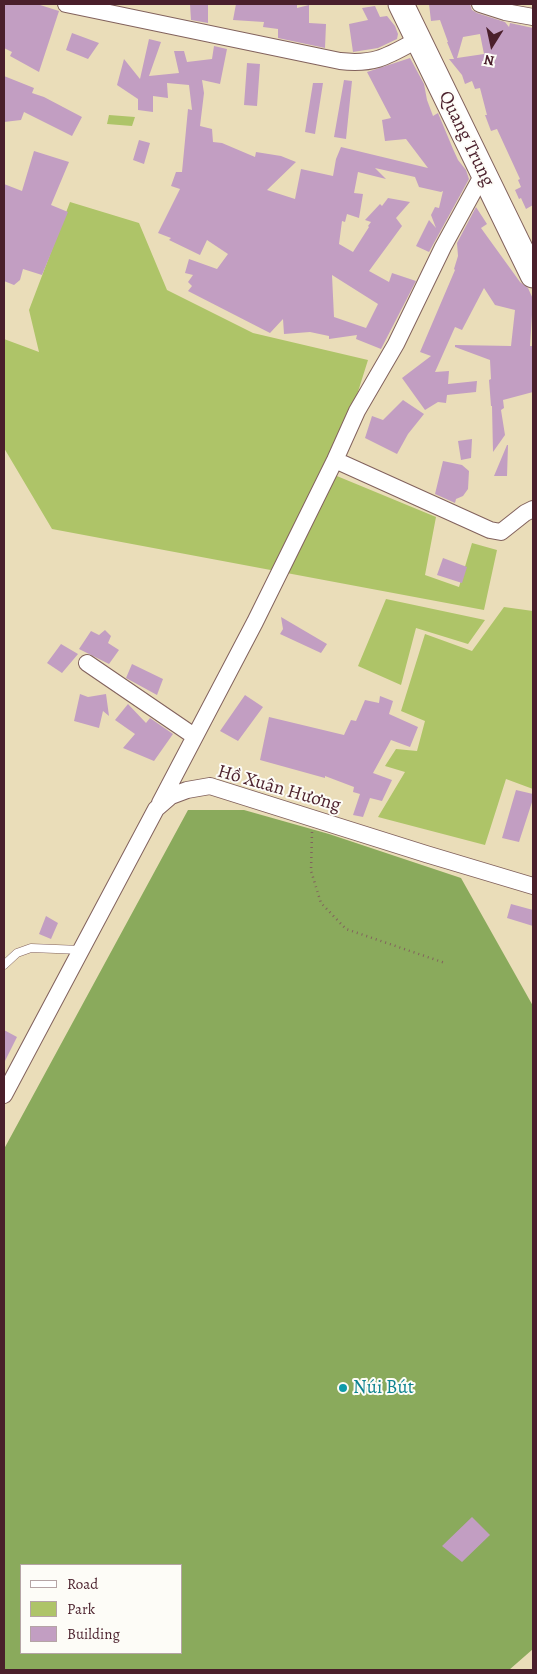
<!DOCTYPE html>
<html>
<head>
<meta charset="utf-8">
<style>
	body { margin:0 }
	#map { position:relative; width:537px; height:1674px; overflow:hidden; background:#eaddb9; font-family:Alegreya,serif }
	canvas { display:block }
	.frame { position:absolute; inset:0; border:5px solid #4a1f2b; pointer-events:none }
	.legend { position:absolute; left:20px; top:1564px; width:162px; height:90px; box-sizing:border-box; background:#fdfcf7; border:1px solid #b5a4a5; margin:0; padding:6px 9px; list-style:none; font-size:15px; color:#4a1f2b }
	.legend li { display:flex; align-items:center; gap:10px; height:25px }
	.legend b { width:25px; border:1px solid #b5a4a5 }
	.north { position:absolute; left:467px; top:20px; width:50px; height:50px; -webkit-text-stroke:4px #fdfcf7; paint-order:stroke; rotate:190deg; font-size:14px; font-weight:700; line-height:20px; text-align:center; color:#4a1f2b }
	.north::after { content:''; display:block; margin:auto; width:18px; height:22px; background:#4a1f2b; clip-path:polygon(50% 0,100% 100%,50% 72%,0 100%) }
</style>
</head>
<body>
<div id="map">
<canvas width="537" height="1674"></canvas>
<div class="frame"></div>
<ul class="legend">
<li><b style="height:6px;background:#fff"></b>Road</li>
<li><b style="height:14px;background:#aec468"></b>Park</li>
<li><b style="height:14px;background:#c29ec2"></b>Building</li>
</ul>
<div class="north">N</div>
</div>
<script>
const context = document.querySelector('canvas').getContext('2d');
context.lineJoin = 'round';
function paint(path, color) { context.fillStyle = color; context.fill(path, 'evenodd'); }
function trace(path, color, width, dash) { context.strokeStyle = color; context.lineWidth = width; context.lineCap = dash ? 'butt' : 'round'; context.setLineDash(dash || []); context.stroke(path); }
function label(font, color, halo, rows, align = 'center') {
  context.font = font + ' Alegreya,serif'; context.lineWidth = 4; context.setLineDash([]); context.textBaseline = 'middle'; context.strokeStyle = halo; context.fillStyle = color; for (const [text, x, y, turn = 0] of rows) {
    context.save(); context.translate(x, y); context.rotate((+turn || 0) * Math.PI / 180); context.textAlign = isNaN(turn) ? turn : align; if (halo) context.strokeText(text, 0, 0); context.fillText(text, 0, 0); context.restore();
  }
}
paint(new Path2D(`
	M109 115 135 117 132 126 107 124Z
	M70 202 139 223 167 290 253 333 368 360 332 474 436 517 425 575 459 587 472 543 497 550 484 610 52 529 4 448V339L39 352 29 310Z
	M386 599 485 620 468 644 416 628 401 685 358 666Z
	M504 607 533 611V789L506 779 485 845 378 817 405 772 385 766 396 749 417 751 425 721 401 711 425 634 472 651Z`), '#aec468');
paint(new Path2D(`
	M188 810H244L329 834 461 878 533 1006V1649L509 1670H4V1149ZM21 1565H181V1653H21Z`), '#8aaa5c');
paint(new Path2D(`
	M4 4H37L59 11 39 72 10 56 12 52 4 48Z
	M190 4H208V23L191 20Z
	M236 4H297V8L309 5V23L326 24 325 48 278 38V29L263 27 264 22 233 20Z
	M429 4H470L472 10 477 13 505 22 509 27 510 23 533 28V205L526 209 521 198 519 199 515 190 521 187 518 180 520 179 497 129 491 131 485 115H487L480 88 475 89 472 81 465 84 462 75 449 59H454L447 42H448L440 20 431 21ZM480 34 484 54 457 58 463 37Z
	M375 6 380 17 387 16 395 26 398 34 397 39 378 48 353 52 349 24 368 20 362 8Z
	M72 33 99 43 88 59 66 50Z
	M149 39 161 42 149 76 179 73 174 51H184L187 62 212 59 214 46 227 49 220 84 202 80 204 93 200 126 212 129 213 142 222 143 255 157 256 152 281 156 296 162 267 190 295 199 301 169 333 176 336 159 341 147 428 168 406 139 385 141 382 120 391 118 367 72 410 58 424 84 427 100 433 116 438 113 453 149 458 160 466 170 469 179 429 252 416 246 429 220 436 228 431 215 435 207 439 208 443 191 441 192 419 187 415 177 375 168 386 179 358 172 354 193 363 194 359 218 347 214 345 222 342 221 339 244 353 252 369 227 368 226 371 222 365 220 380 204 382 206 388 198 410 202 396 218 402 226 369 271 389 282 392 273 416 281 381 349 356 339 357 335 329 339V336L310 332 284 334 283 319 270 333 188 291 192 286 188 282 193 275 185 273 189 259 217 269 228 254 207 240 200 255 169 240 171 238 158 233 180 189 171 186 176 172H182L188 109 192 110 189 85 167 83 168 98 153 96V112L138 110V99L117 85 124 59 140 79ZM332 275 378 304 366 328 334 317Z
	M247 63 260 64 257 106 244 105Z
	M4 76 34 88 32 93 44 97 82 117 72 136 24 112 21 120 4 122Z
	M344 80 352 81 346 139 334 137Z
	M313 83H323L315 134 305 132Z
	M139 140 150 143 144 164 133 160Z
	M34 151 69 162 51 205 68 212 42 275 23 269 20 280 14 285 4 281V184L22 191Z
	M476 207 487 224 481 228 520 282 528 288 533 299 530 346H533V392L503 400 504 408 501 410 505 435 493 452 492 406H491L489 380 491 379 490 360 455 347V345L511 346 515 310 495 305 484 288 462 330 455 327 435 372 449 371 448 384 477 381 476 392 447 395 446 403 438 402 425 410 402 378 431 356 420 352 455 270 454 269 458 256 457 243Z
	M403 400 424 414 408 434 397 454 365 438 372 416 383 420Z
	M472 439 471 458 461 460 458 441Z
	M507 445H508L507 476H494Z
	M443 461 462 465 469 471 468 489 463 496 456 499 455 503 435 494Z
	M443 558 467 567 462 583 437 575Z
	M281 617 327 644 321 653 280 634 283 629Z
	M105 630 111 636 108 643 119 650 109 664 79 649 91 631 99 635Z
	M61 644 78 654 62 673 47 663Z
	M132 664 163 679 157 695 126 678Z
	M80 694 88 697 106 694 109 716 103 711 99 728 74 721Z
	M245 695 263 707 238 741 220 731Z
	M380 696 393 701 389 714 418 727 410 747 391 740 373 773 392 780 382 801 370 798 363 817 353 815 360 794 353 792 354 787 325 776V778L260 760 269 717 344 735 351 720 356 721 365 700 379 703Z
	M128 704 146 723 150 718 173 734 154 761 123 748 135 734 115 720Z
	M516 790 533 794V799L519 842 502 838Z
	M511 904 533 910V926L507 918Z
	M46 916 58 923 51 939 39 934Z
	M4 1030 17 1037 4 1063Z
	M472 1517 490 1535 462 1562 442 1546Z`), '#c29ec2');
const service = new Path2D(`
	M4 965 17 953 31 948 81 950`);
const minor = new Path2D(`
	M66 4 340 61C375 65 388 56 417 40
	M480 4 505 12 533 17
	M335 460 490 530 501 532 525 513 533 509
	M87 663 194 736
	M160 803 255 622 335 460 357 411 396 344 443 247 483 174
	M4 1095 156 809 171 796 187 790 210 786 426 854 533 886`);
const primary = new Path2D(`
	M401 4 533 275`);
trace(service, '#82625d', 9);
trace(minor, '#82625d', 18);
trace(primary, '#82625d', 27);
trace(new Path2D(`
	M312 832 311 871 321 903 346 929 445 963`), '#82625d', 2.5, [1, 4]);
trace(service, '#fff', 8);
trace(minor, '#fff', 16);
trace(primary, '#fff', 25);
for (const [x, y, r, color] of [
	[343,1388,5,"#0f9aa8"]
]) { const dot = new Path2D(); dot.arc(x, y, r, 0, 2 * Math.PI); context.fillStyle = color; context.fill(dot); trace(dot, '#fdfcf7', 2); }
label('19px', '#4a1f2b', '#fdfcf7', [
	["Quang Trung",466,139,64],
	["Hồ Xuân Hương",279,789,16]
]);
label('19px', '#0d838f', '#fdfcf7', [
	["Núi Bút",353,1388]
], 'left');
</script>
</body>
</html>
